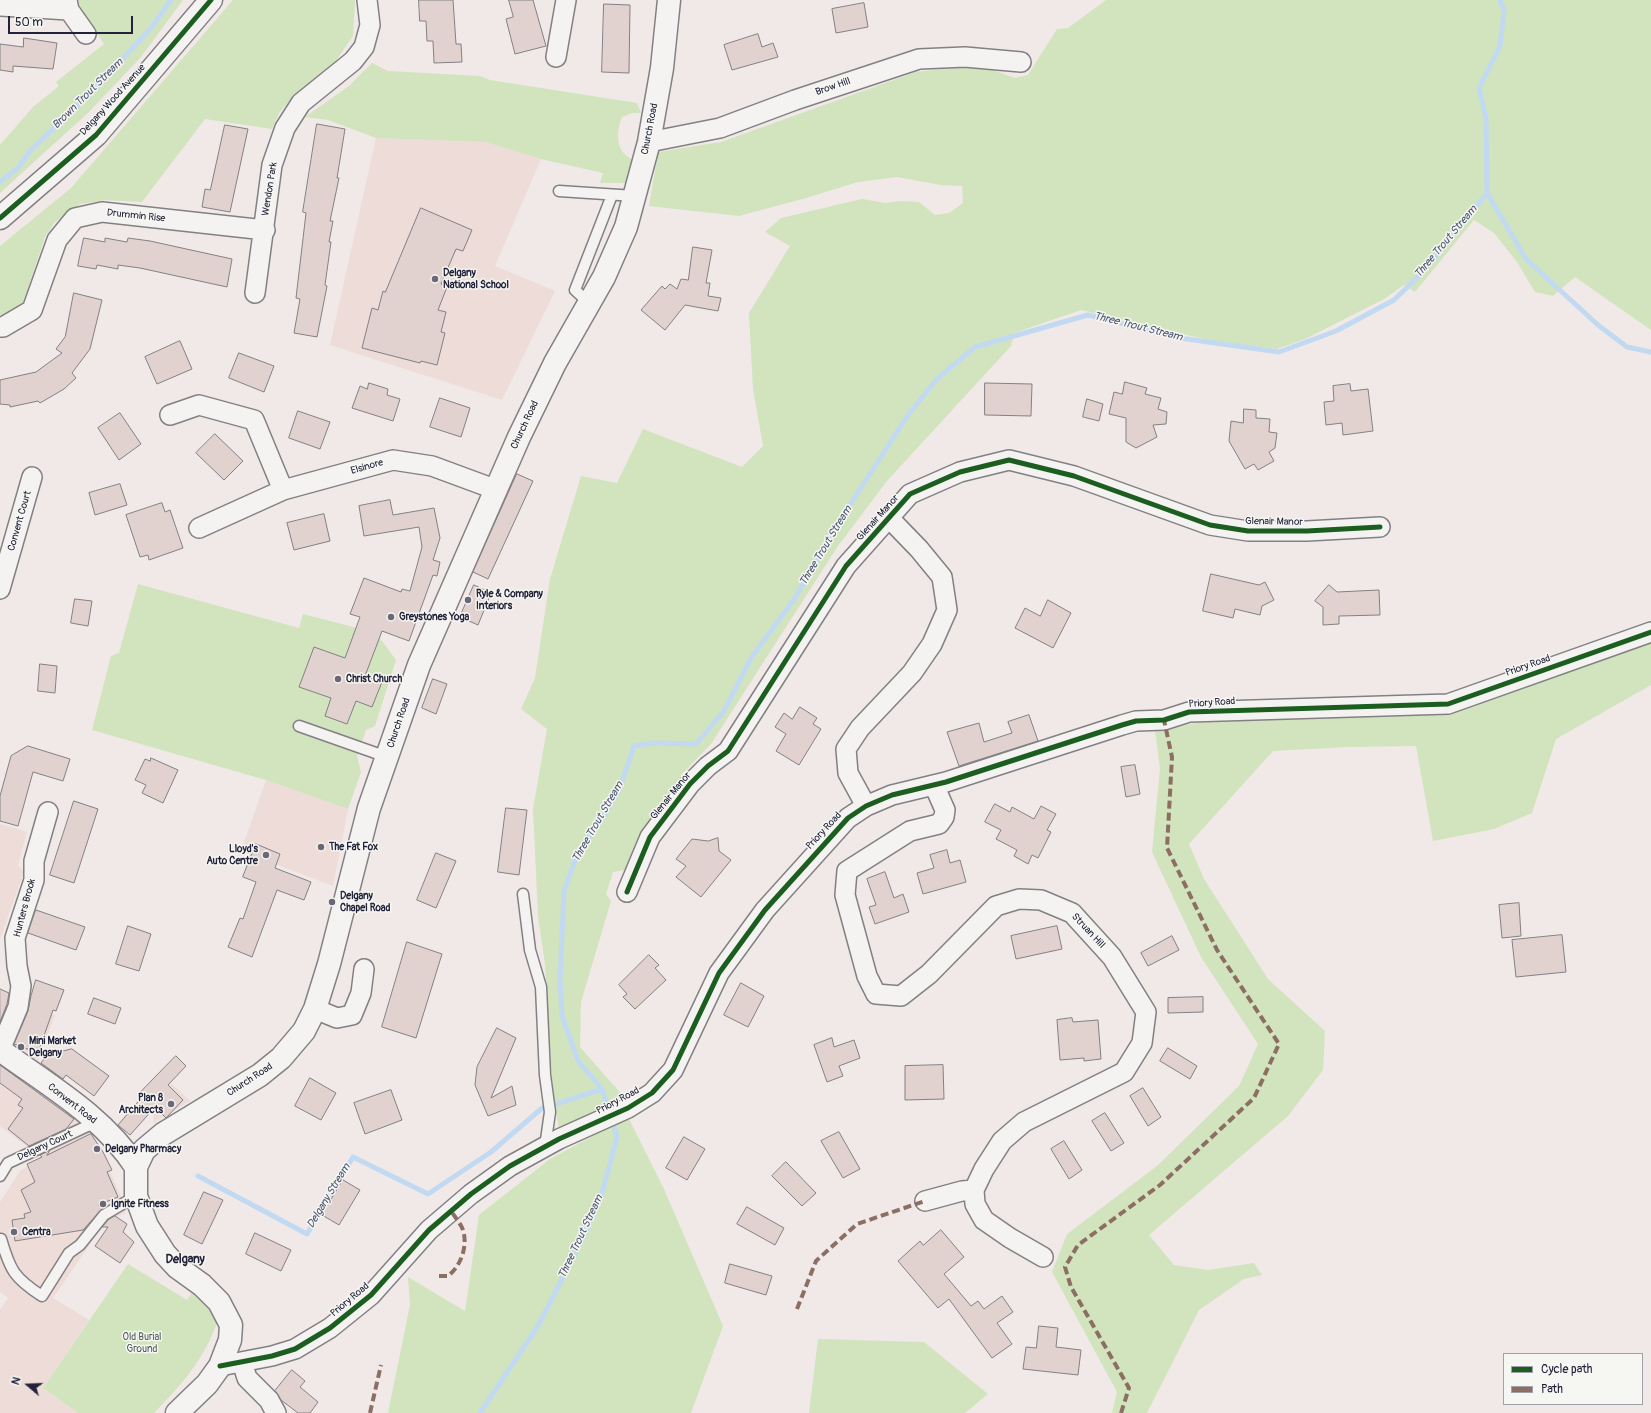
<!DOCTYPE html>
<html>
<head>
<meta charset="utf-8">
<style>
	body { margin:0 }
	#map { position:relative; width:1651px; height:1413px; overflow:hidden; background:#f0e9e7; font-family:Pangolin,sans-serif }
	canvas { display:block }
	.legend { position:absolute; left:1503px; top:1353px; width:140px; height:52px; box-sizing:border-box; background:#f6f6f2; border:1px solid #a1a1a9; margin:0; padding:5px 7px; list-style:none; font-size:12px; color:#22223b }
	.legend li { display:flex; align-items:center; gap:8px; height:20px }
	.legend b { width:20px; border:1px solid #a1a1a9 }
	.north { position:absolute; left:8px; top:1365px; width:40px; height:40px; -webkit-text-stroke:3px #f6f6f2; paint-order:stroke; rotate:289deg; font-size:11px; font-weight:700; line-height:16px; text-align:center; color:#22223b }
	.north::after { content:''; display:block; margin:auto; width:14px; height:18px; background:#22223b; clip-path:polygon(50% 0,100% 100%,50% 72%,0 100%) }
	.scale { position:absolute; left:8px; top:16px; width:125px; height:18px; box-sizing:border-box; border:2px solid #22223b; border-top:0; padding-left:5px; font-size:12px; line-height:14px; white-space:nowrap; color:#22223b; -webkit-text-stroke:3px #f6f6f2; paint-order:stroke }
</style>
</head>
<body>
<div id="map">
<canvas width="1651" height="1413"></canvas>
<ul class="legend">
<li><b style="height:5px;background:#1b5e20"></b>Cycle path</li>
<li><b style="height:5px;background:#8d6e63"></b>Path</li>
</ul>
<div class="north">N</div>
<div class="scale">50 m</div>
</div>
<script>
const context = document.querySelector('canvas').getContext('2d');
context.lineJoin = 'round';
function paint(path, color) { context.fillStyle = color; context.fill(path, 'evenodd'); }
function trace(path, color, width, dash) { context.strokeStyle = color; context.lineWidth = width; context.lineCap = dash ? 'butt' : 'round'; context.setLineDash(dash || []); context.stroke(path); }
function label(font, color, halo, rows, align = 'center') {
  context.font = font + ' Pangolin,sans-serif'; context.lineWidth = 3; context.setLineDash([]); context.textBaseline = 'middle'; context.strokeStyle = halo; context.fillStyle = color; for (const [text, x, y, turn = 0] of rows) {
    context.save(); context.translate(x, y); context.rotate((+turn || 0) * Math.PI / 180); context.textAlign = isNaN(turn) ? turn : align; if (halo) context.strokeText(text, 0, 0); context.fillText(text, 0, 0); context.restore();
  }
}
paint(new Path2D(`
	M376 138 485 142 541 159 495 266 555 291 502 400 330 345Z
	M266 780 348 809 333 886 241 851Z
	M0 824 27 832 18 865 24 872 0 939Z
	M23 1002 55 1015 38 1061 8 1043Z
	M3 1060 91 1130 121 1196 126 1212 104 1224 53 1298 89 1320 43 1388 78 1413H0V1310L8 1298 0 1292V1202L20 1171 41 1157 0 1126V1064Z
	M172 1084 190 1101 153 1123 155 1102Z`), '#eddcd7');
paint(new Path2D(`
	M78 0H183L141 57 89 112 0 193V145L33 107 59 86 56 82 104 44 80 7Z
	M233 0H355L353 36 330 69 294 95 279 113 272 129 205 119 142 202 106 200 80 204 54 223 45 237 23 303 9 315H0V246L71 188Z
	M1106 0H1651V330L1575 277 1553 296 1535 292 1517 262 1494 233 1474 220 1415 292 1404 285 1384 299 1305 339 1277 349 1213 341 1081 310 1014 333 1011 346 887 481 838 546 711 744 680 776 689 780 679 789 624 870 613 872 606 894 611 901 581 1002 580 1047 624 1097 560 1133 553 1096 545 964 538 916 533 809 547 729 521 709 535 678 550 579 581 476 617 483 643 429 742 467 763 446 753 389 749 313 790 246 765 232 781 218 862 199 885 203 900 201 919 202 935 215 949 213 963 203 962 186 941 185 897 177 858 182 806 198 739 216 649 206 658 152 721 142 916 72 950 68 984 67 1015 78 1028 75 1057 29 1068 28Z
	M372 63 388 71 480 76 490 80 637 103 641 113H632L622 117C616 132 615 152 632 159L627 183H600L603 173 541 159 485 142 376 138 328 120 305 117 349 86Z
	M138 584 299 628 303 614 376 633 396 660 375 726 366 730 357 756 361 772 348 809 266 780 92 730 111 656 119 653Z
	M1651 640V685L1556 739 1532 813 1494 829 1433 841 1416 746 1348 747 1273 751 1189 844 1204 879 1268 979 1325 1031 1323 1070 1288 1116 1149 1235 1174 1265 1208 1270 1254 1263 1262 1275 1244 1279 1199 1310 1147 1413H1112L1117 1392 1052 1272 1067 1234 1157 1166 1239 1086 1258 1044 1201 957 1152 852 1160 768 1155 730 1203 722 1457 711 1628 650Z
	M628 1117 664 1189 723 1326 691 1413H388L410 1305 408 1277 465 1311 479 1215 550 1159Z
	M128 1264 187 1300 193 1291 218 1320C204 1360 183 1383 154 1413H78L43 1388Z
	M818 1339 924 1342 988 1394 965 1413H809Z`), '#d1e4bd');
trace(new Path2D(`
	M0 182 18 168 30 151 97 87 151 28 171 0
	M1487 193 1526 259 1598 325 1627 347 1651 352
	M198 1176 307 1234 353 1157 428 1194 491 1152 541 1109 602 1089
	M480 1413 538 1326 584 1236 601 1197 617 1137 602 1089 578 1061 562 1016 560 981 564 891 577 855 604 816 620 788 634 746 654 743 696 744 724 711 751 658 795 598 833 531 908 415 937 379 975 347 1088 315 1180 338 1279 352 1336 331 1394 300 1422 273 1487 193 1486 118 1479 88 1500 46 1504 10 1500 0`), '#c2d9f2', 5);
const building = new Path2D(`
	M419 0H453L456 44H461L462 62 434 63 433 41H427L426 21H420Z
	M509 0H533L546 46 515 54 506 19 513 17Z
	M864 3 868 27 836 33 832 9Z
	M604 4 630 5 629 73 602 72Z
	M758 34 762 47 773 43 778 57 732 70 724 45Z
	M24 38 57 43 53 69 13 66V72L0 70V44L23 47Z
	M317 124 345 129 337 178H339L330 221H333L329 242H331L325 285 327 286 317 337 294 333 300 299 296 298 306 213 303 212Z
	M225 125 248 129 230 212 202 207 205 189 210 190Z
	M421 208 472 230 463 251 456 249 441 284 447 287 438 310 446 312 441 332 445 333 437 365 421 361 420 363 362 348 372 308 378 310 383 291 385 292Z
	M84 238 105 242V238L127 242 128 238 150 241 232 259 227 287 140 268 118 265V269L97 265 96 269 78 266Z
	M693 247 712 250 706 283H710L708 296 721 298 718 311 685 305 665 330 641 310 662 286 665 289 670 284 677 289 681 279 688 280Z
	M74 293 102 300 90 349 72 373 76 378 64 389 40 403 38 401 10 407V405L0 404V380L36 372 62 353 56 349 65 337Z
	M180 341 192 369 157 384 145 357Z
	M239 353 274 366 264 392 229 378Z
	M1125 382 1147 388 1145 394 1161 398 1158 409 1167 412 1166 424 1153 425 1157 437 1136 448 1126 442V418L1109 414 1114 392 1122 394Z
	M369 383 388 389 387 395 400 399 393 421 352 408 360 386 367 389Z
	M985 383 1032 384 1031 416 985 415Z
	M1350 384 1351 391 1368 389 1373 431 1343 435 1342 423 1326 425 1324 402 1334 401 1333 386Z
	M440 398 470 408 461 437 430 427Z
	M1087 399 1103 404 1099 421 1083 417Z
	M1244 409 1256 410V418L1270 419 1269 432 1277 433 1275 448 1269 452 1274 461 1258 470 1254 464 1245 469 1229 441 1231 421 1243 423Z
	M298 411 330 422 320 449 289 438Z
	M120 413 141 444 119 460 98 428Z
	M215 434 243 461 224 480 196 453Z
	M517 474 533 481 488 579 473 572Z
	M120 484 127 505 95 515 89 493Z
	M390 500 393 515 434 508 440 538 433 560 440 562 437 576 433 575 409 641 382 631 365 676 382 682 372 707 356 701 347 724 325 716 331 698 299 687 314 647 345 658 360 617 350 614 364 578 401 592 402 589 410 591 422 547 419 527 364 536 359 506Z
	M162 503 165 512 170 510 183 548 149 560 148 555 140 557 126 515Z
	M324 514 330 541 294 550 287 523Z
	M1211 574 1259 585 1265 582 1274 600 1262 606 1260 615 1235 609 1233 618 1203 611Z
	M474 585 491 593 478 625 460 617Z
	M1329 585 1337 592 1379 590 1380 615 1339 616V624L1323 625V607L1315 601Z
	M75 599 92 601 88 626 71 623Z
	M1048 600 1071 613 1053 648 1015 628 1025 608 1040 616Z
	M40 664 57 666 55 693 38 691Z
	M433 679 447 684 436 714 422 708Z
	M800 707 817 718 813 724 821 729 799 765 776 751 786 734 775 727 784 713 792 719Z
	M1029 715 1038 741 959 766 947 732 979 723 984 742 1012 733 1008 722Z
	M28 746 70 759 63 781 33 772 18 826 0 821V796L11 756Z
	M151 758 178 770 163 803 142 793 146 785 135 780 145 759 150 761Z
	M1135 765 1140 794 1126 797 1121 767Z
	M74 801 98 809 74 883 50 875Z
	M995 804 1010 812 1012 807 1034 819 1041 806 1056 814 1047 830 1051 832 1038 858 1032 855 1028 864 1014 856 1017 850 996 839 1001 830 985 822Z
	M506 808 527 810 519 875 498 872Z
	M718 838 719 851 731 860 701 897 676 877 686 866 676 859 692 839 708 841Z
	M256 844 280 854 275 868 311 882 304 900 277 890 252 957 228 947 240 918 243 919 256 882 243 877Z
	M947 850 950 863 960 860 966 882 923 894 917 873 934 868 930 855Z
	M436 853 456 861 436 908 417 900Z
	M885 872 894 898 903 894 909 912 875 924 869 907 876 905 867 879Z
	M1519 903 1521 936 1502 938 1499 905Z
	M36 910 85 927 76 950 28 933Z
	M128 926 151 934 139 971 116 964Z
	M1057 926 1062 949 1016 959 1011 936Z
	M1562 935 1566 972 1516 977 1512 940Z
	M1172 936 1179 950 1148 966 1141 953Z
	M407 942 442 954 416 1038 382 1027Z
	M649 955 659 965 655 968 666 980 635 1009 623 997 627 994 619 985Z
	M36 980 64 990 56 1011 53 1010 38 1053 14 1044 28 1011 31 996Z
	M741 983 764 996 748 1027 724 1015Z
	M0 989 9 993 7 1004 0 1022Z
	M1203 997V1012L1168 1013V998Z
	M94 998 121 1008 115 1024 88 1014Z
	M1072 1018 1073 1022 1098 1020 1101 1059 1084 1061V1058L1060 1060 1057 1020Z
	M497 1028 516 1038 491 1098 512 1086 516 1105 488 1116 475 1085 477 1067Z
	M832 1038 834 1047 854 1040 860 1058 839 1066 843 1076 827 1082 814 1045Z
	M1168 1048 1197 1066 1190 1079 1160 1061Z
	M72 1049 109 1076 94 1096 66 1075 63 1079 41 1063 44 1059 42 1057Z
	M176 1056 186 1066 168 1085 183 1100 166 1118 155 1107 130 1135 118 1125 143 1096 140 1093Z
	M0 1065 74 1119 66 1129 29 1146 8 1129 23 1108 18 1105 22 1099 0 1083Z
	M943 1065 944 1099 905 1100V1066Z
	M310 1078 336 1093 321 1120 295 1106Z
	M1143 1088 1161 1117 1148 1126 1130 1096Z
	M391 1090 402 1120 365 1134 354 1103Z
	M1105 1113 1124 1143 1111 1151 1092 1121Z
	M839 1132 860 1169 843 1178 821 1141Z
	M91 1134 103 1152 112 1170 107 1172 118 1197 98 1205 103 1208 83 1230 15 1241 12 1220 25 1218 24 1214 31 1212 21 1190 35 1182 27 1164 42 1157 40 1155 50 1150 47 1155Z
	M684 1137 705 1149 687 1180 666 1168Z
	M1064 1141 1082 1170 1069 1179 1051 1149Z
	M786 1162 816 1193 802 1206 772 1176Z
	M343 1180 360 1190 339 1225 322 1215Z
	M204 1192 223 1200 202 1244 184 1235Z
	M747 1207 784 1228 775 1245 737 1224Z
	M115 1216 127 1224 123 1232 134 1242 120 1263 95 1246 108 1227H102L108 1220Z
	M941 1230 964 1257 944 1274 971 1306 978 1301 984 1309 1002 1296 1013 1312 997 1323 1012 1344 992 1358 949 1299 938 1308 898 1261 920 1241 923 1245Z
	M255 1233 291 1250 281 1271 246 1254Z
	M730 1264 772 1276 766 1295 725 1283Z
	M1039 1326 1058 1328 1056 1347 1081 1350 1078 1375 1023 1369 1026 1347 1036 1348Z
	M292 1370 305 1381 300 1387 318 1402 310 1413H298L281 1400 275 1391Z`);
paint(building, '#e1d2cf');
trace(building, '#838084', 1);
const lane = new Path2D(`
	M559 191 635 196
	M589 303 575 290 612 195
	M299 726 387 757
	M523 894 530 950 541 987 545 1075 550 1112 545 1147
	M0 1176 8 1163 96 1122
	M1 1239C10 1270 14 1278 42 1296L69 1253 80 1245 104 1215 136 1196`);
const street = new Path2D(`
	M67 0 69 10 86 34
	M0 6 69 10
	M556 57 566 0
	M649 142 720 128 795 100 919 59 965 57 1021 62
	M255 293 272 165 285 128 301 103 353 61 364 47 370 25 367 0
	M0 327H3L32 310 57 240 75 218 102 212 265 230
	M170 415 199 405 254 420 283 490
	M199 528 283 490 393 460 432 466 497 490
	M0 589 32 477
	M934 785 945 810 944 817 939 824 910 831 847 871 845 895 867 976 876 994 901 996 929 974 996 906 1019 899 1041 900 1072 913 1112 957 1146 1012 1142 1043 1124 1072 1024 1122 1002 1141 984 1169 974 1190 975 1204 984 1220 1010 1238 1043 1257
	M866 806 848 773 846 749 860 728 912 673 932 644 947 610 942 577 919 549 890 519
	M627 892 650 837 690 784 708 766 728 751 846 566 910 494 960 472 1009 460 1074 476 1210 525 1248 531H1307L1380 527
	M315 1009 337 1018 352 1015 361 993 364 969
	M0 1050 18 1007 21 986 17 966 15 938 34 880V861L48 812
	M925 1201 962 1191 974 1190
	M242 1362 247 1378 269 1400 276 1413
	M220 1366 272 1356 295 1349 330 1328 371 1295 429 1230 471 1194 510 1166 559 1139 628 1108 652 1093 673 1070 719 973 765 910 848 818 866 806 892 795 946 782 1122 725 1136 721 1164 720 1189 712 1448 704 1651 632`);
const secondary = new Path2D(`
	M0 218 96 135 211 0
	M0 1050C48 1085 103 1116 136 1167
	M177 1413 207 1384 220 1366 230 1340 231 1325 219 1302 202 1285 177 1267 165 1254 147 1226 136 1196V1167L144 1150 163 1134 260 1075 281 1058 304 1031 315 1009 329 964 369 808 419 665 519 437 555 363 604 277 626 227 649 142 662 68 669 0`);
trace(lane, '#838084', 13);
trace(street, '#838084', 22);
trace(secondary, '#838084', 25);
trace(lane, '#f4f3f1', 10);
trace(street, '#f4f3f1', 19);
trace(secondary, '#f4f3f1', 22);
trace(new Path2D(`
	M439 1276H448C461 1266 468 1246 463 1230 461 1224 455 1217 451 1211
	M797 1309 816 1261 857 1224 925 1201
	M370 1413 381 1365
	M1121 1413 1129 1388 1071 1287 1065 1267 1078 1245 1160 1185 1254 1098 1279 1044 1217 950 1167 848 1172 757 1164 720`), '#8d6e63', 4, [8, 4]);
trace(new Path2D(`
	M0 218 96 135 211 0
	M627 892 650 837 690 784 708 766 728 751 846 566 910 494 960 472 1009 460 1074 476 1210 525 1248 531H1307L1380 527
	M220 1366 272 1356 295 1349 330 1328 371 1295 429 1230 471 1194 510 1166 559 1139 628 1108 652 1093 673 1070 719 973 765 910 848 818 866 806 892 795 946 782 1122 725 1136 721 1164 720 1189 712 1448 704 1651 632`), '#1b5e20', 5);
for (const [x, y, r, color] of [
	[435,279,4,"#6a6877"],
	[468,600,4,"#6a6877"],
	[391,617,4,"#6a6877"],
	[338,679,4,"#6a6877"],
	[321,847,4,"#6a6877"],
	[266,855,4,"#6a6877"],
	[332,902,4,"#6a6877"],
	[21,1047,4,"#6a6877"],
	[171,1104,4,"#6a6877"],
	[97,1149,4,"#6a6877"],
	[103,1204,4,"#6a6877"],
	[14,1232,4,"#6a6877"]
]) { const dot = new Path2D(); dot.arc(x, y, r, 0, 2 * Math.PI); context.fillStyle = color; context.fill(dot); trace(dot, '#f6f6f2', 1.5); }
label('10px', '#22223b', '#f6f6f2', [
	["Brow Hill",833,87,-19],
	["Delgany Wood Avenue",113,100,-48],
	["Church Road",650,129,-79],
	["Wendon Park",270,189,-81],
	["Drummin Rise",136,216,6],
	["Church Road",525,425,-65],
	["Elsinore",367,467,-16],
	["Glenair Manor",878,518,-48],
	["Convent Court",20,521,-74],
	["Glenair Manor",1274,522,1],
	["Priory Road",1528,666,-19],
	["Priory Road",1212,703,-4],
	["Church Road",399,723,-71],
	["Glenair Manor",671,796,-51],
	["Priory Road",824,831,-47],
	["Hunters Brook",25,908,-75],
	["Struan Hill",1088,931,47],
	["Church Road",250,1080,-33],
	["Priory Road",618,1101,-28],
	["Convent Road",72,1104,38],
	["Delgany Court",45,1146,-25],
	["Priory Road",350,1300,-40]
]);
label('bold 10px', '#22223b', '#f6f6f2', [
	["Delgany",443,273],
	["National School",443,285],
	["Ryle & Company",476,594],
	["Interiors",476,606],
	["Greystones Yoga",399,617],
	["Christ Church",346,679],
	["The Fat Fox",329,847],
	["Lloyd's",258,849,"right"],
	["Auto Centre",258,861,"right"],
	["Delgany",340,896],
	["Chapel Road",340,908],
	["Mini Market",29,1041],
	["Delgany",29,1053],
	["Plan 8",163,1098,"right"],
	["Architects",163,1110,"right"],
	["Delgany Pharmacy",105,1149],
	["Ignite Fitness",111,1204],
	["Centra",22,1232]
], 'left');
label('10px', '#4f5b58', '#f6f6f2', [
	["Old Burial",142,1337],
	["Ground",142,1349]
]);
label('italic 11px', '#4c5773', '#f6f6f2', [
	["Brown Trout Stream",88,94,-45],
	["Three Trout Stream",1446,242,-50],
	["Three Trout Stream",1138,327,14],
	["Three Trout Stream",826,546,-59],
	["Three Trout Stream",598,822,-60],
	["Delgany Stream",329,1196,-59],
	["Three Trout Stream",581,1237,-65]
]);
label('bold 12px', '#22223b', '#f6f6f2', [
	["Delgany",185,1260]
]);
</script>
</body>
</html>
